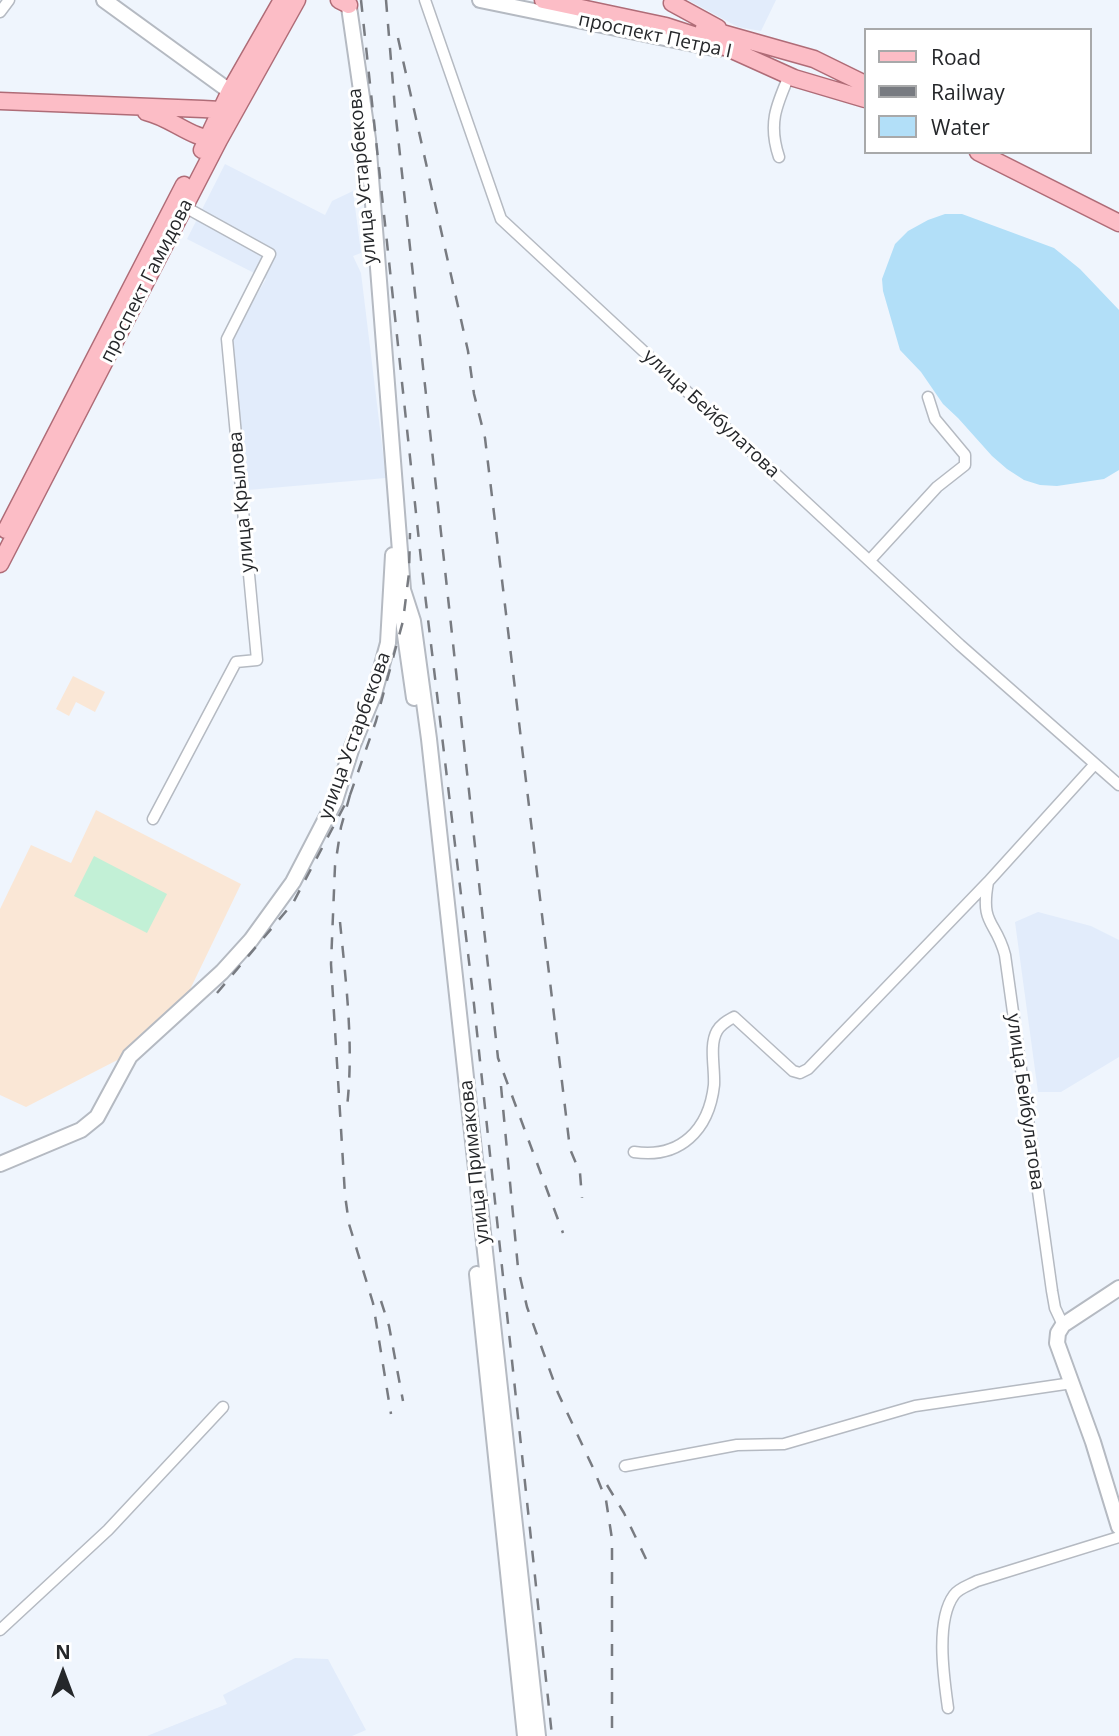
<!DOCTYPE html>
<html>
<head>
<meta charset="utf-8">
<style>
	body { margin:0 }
	#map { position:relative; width:1119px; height:1736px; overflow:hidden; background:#eff5fd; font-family:"Open Sans",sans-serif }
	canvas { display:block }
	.legend { position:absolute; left:864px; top:28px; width:228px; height:126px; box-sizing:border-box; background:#fff; border:2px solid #a8a9aa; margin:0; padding:9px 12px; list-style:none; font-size:21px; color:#25272a }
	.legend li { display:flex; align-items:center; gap:14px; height:35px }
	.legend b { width:35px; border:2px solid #a8a9aa }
	.north { position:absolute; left:28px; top:1638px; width:70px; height:70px; -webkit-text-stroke:5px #fff; paint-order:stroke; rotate:0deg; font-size:19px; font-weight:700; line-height:28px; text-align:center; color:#25272a }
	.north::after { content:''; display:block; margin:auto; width:24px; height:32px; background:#25272a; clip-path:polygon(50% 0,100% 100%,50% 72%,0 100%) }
</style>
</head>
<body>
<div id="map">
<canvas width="1119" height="1736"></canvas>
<ul class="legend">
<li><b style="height:9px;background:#fcbdc6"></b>Road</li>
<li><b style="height:9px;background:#787b81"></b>Railway</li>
<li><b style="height:19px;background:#b2dff8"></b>Water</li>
</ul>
<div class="north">N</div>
</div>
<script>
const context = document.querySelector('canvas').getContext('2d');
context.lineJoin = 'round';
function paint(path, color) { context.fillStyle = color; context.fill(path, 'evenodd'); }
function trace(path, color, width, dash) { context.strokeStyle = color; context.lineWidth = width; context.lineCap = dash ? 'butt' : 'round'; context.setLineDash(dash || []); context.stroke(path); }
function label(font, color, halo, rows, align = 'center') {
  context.font = font + ' "Open Sans",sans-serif'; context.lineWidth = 6; context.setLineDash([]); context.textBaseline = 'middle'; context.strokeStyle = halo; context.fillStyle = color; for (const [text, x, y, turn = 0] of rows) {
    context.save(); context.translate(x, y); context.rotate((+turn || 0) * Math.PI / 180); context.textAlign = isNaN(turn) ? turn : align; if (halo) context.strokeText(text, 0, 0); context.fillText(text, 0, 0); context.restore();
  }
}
paint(new Path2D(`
	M688 0H776L761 31 738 27Z
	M225 164 325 215 332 201 353 191 361 253 353 256 361 273 386 478 248 490 231 338 266 279 187 239Z
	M1038 912 1091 926 1119 940V1057L1061 1092H1038L1015 922Z
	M295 1658 328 1659 366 1730 352 1736H147L227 1704 223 1695Z`), '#e2ecfb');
paint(new Path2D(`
	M73 676 105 692 95 712 76 702 69 716 56 709Z
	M96 810 241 884 183 1004 131 1053 26 1107 0 1095V909L31 845 71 863Z`), '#fae7d6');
paint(new Path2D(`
	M94 856 167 894 147 933 74 896Z`), '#c2f0d6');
paint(new Path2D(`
	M945 214H962L1054 248 1080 269 1119 310V470L1104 479 1057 486 1040 485 1024 480 1007 469 992 456 958 418 943 404 921 372 900 350 883 291 882 279 895 244 908 231 928 220Z`), '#b2dff8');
const street = new Path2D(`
	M425 0 501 219 960 645 1119 785
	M0 12 9 0
	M779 157C768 124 776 106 789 76
	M870 560 937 487 965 465V455L935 419 928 397
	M153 819 236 662 257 660 227 339 270 254 185 207
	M988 882C980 926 996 920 1005 955L1052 1291 1055 1308 1063 1325
	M634 1152C680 1159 709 1130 714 1085 715 1068 709 1045 717 1031 721 1024 727 1021 734 1017L793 1071 800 1073 808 1069 988 882 1094 765
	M625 1466 737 1445 784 1444 915 1406 1072 1383
	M0 1630 108 1530 223 1407
	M948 1708C944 1679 935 1621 954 1595 959 1588 970 1585 977 1581L1119 1537`);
const secondary = new Path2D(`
	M104 0 239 98
	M348 0 368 139 403 590 413 621 429 739 538 1736
	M480 0 718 49
	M392 599 403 621 414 698
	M0 1164 81 1130 97 1117 130 1056 222 972 251 940 293 882 335 801 352 747 374 694 388 643 393 555
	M477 1274 525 1736
	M1119 1288 1063 1325 1058 1333 1057 1343 1093 1442 1119 1527`);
const primary = new Path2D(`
	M339 0 349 5
	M543 0 666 26 712 41 794 78 865 99
	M672 3 718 28
	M704 28 814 59 865 84
	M0 101 203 109 221 110 227 114
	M146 112C172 118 191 139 218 140
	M202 150 230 91 282 0
	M978 152 1119 223
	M6 530 184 185
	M0 564 219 140 297 0`);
trace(street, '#b5bac2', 13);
trace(secondary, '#b5bac2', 18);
trace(primary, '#af6c77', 19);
trace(street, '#fff', 10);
trace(secondary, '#fff', 14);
trace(primary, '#fcbdc6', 16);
trace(new Path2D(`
	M361 0 422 569 473 995 552 1736
	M386 0 395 109 498 1058 563 1233
	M398 38 468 351 474 394 485 438 570 1149 580 1173 582 1198
	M350 795 341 827 335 866 331 964 345 1195 349 1224 373 1303 391 1414
	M340 922C346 983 354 1045 347 1107
	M217 993 293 903 350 795 376 721 403 621 409 573 410 533
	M501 1086 518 1268 527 1307 558 1393 594 1470 606 1500 612 1539V1736
	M381 1301 389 1326 403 1401
	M607 1485 624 1513 646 1559`), '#787b81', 2.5, [12, 12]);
label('19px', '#25272a', '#fff', [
	["проспект Петра I",655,36,12],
	["улица Устарбекова",363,176,-95],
	["проспект Гамидова",147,281,-63],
	["улица Бейбулатова",711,414,43],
	["улица Крылова",242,502,-95],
	["улица Устарбекова",355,736,-70],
	["улица Бейбулатова",1025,1102,82],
	["улица Примакова",475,1162,-96]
]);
</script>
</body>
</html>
